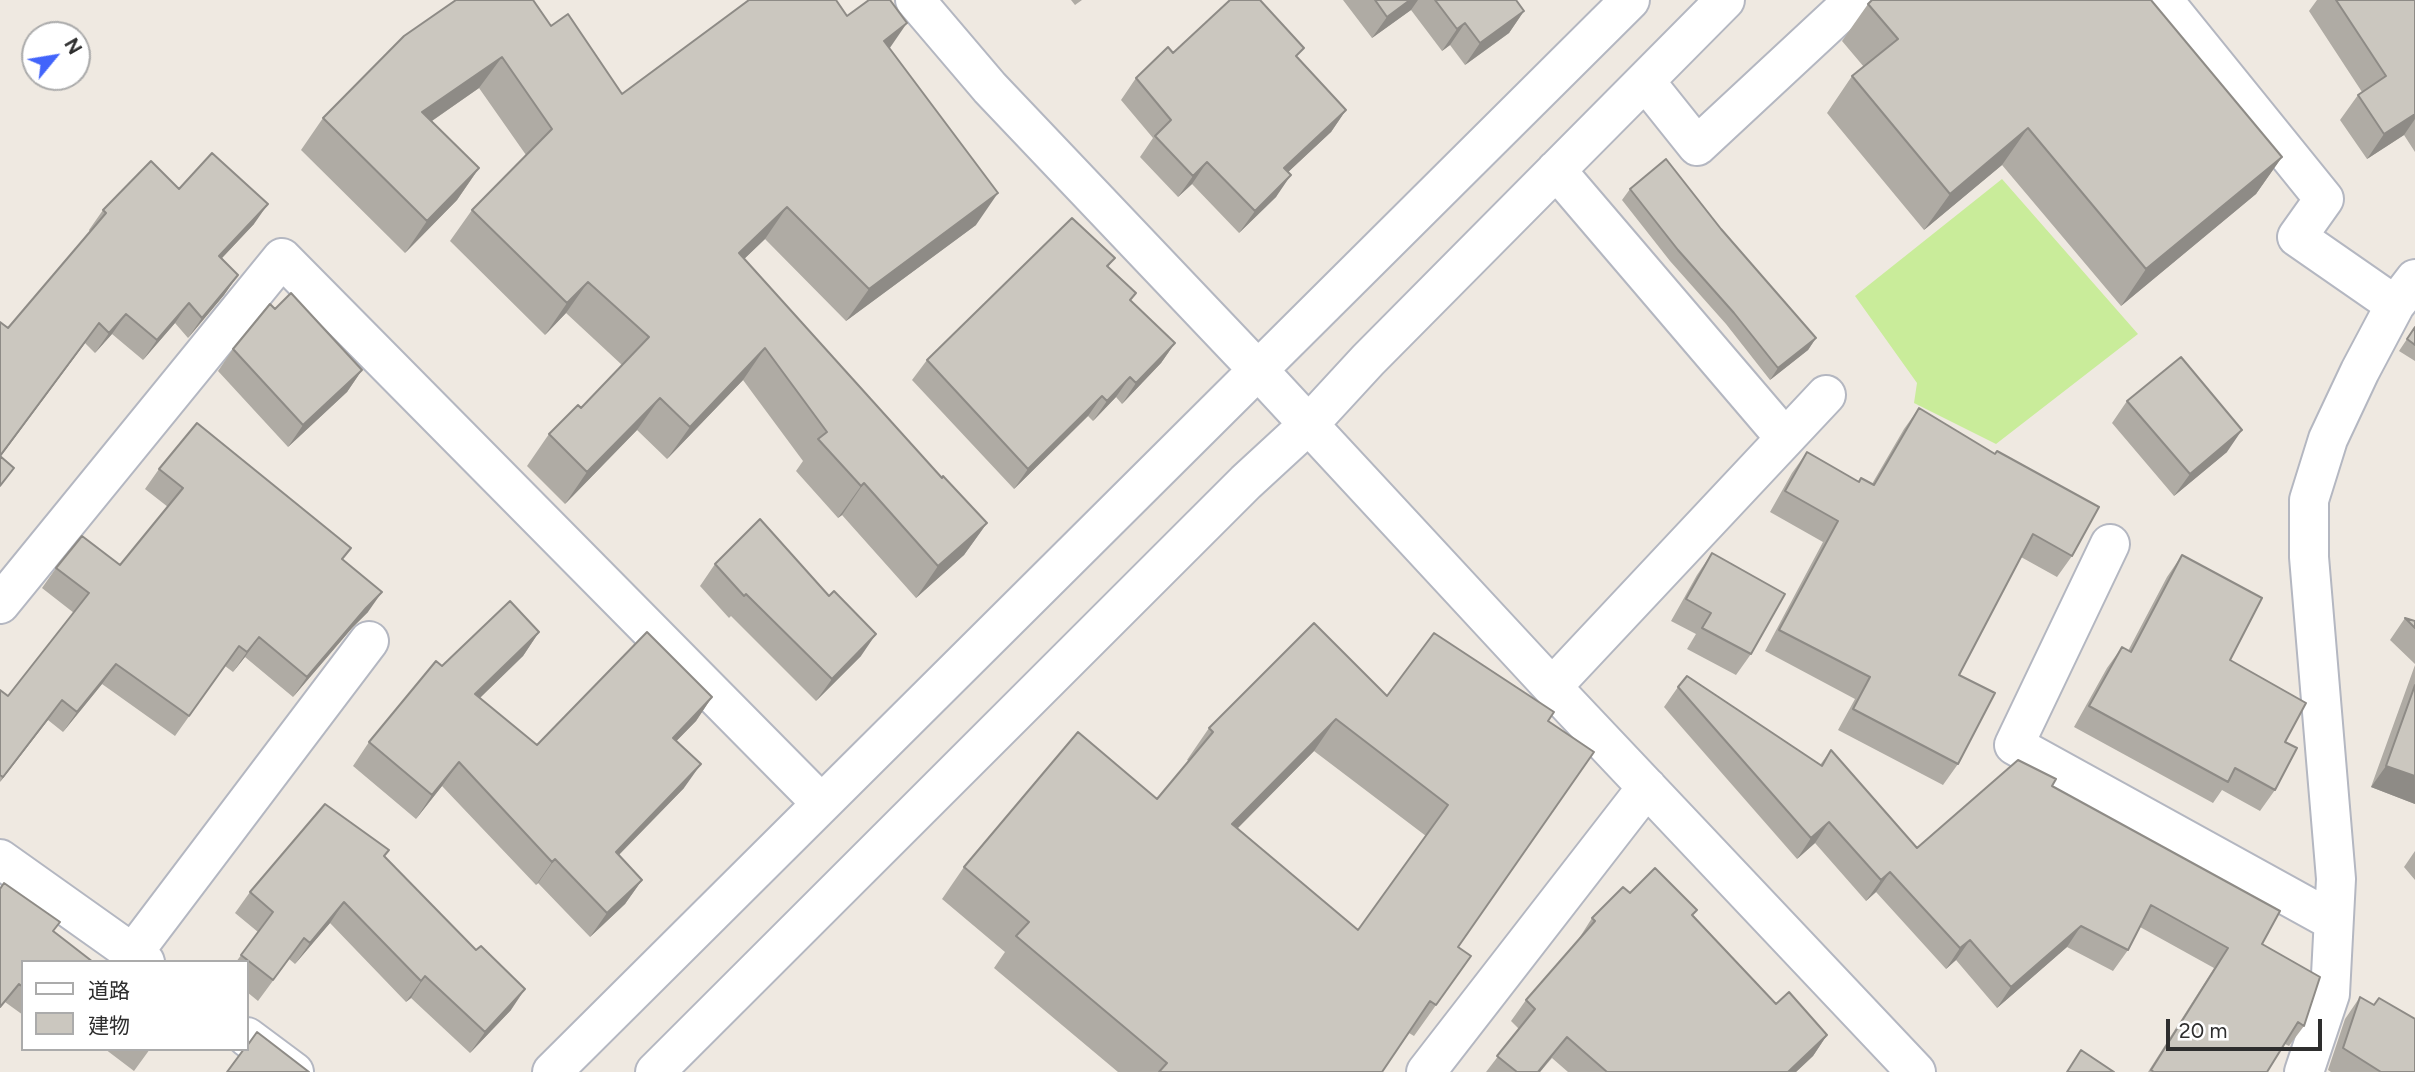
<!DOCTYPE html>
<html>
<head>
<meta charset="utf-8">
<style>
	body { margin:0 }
	#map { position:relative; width:2415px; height:1072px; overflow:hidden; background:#efe9e1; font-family:Figtree,"Noto Sans JP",sans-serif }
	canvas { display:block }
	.legend { position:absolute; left:21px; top:960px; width:228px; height:91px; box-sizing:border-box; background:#fff; border:2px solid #ababab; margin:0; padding:9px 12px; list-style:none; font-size:21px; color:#2e2e2e }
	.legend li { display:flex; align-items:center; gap:14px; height:35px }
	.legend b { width:35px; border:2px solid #ababab }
	.north { position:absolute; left:21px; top:21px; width:70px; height:70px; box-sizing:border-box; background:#fff; border:2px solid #ababab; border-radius:50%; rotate:60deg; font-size:19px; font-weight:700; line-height:28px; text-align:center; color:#2e2e2e }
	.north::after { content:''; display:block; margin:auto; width:24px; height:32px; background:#4264fb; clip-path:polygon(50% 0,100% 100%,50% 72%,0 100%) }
	.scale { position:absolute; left:2166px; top:1019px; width:156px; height:32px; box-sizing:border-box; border:4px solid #2e2e2e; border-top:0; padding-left:9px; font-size:21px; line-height:24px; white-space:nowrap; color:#2e2e2e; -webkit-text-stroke:5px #fff; paint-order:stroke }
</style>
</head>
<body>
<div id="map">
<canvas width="2415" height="1072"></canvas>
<ul class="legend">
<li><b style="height:9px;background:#fff"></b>道路</li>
<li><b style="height:19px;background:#cbc7bf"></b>建物</li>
</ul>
<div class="north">N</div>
<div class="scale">20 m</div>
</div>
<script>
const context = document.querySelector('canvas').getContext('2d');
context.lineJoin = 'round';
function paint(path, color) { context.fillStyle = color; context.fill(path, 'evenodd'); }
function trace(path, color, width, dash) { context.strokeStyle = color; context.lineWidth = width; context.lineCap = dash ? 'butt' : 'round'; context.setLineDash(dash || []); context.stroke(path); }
paint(new Path2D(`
	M2002 179 2138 334 1996 444 1914 403 1917 383 1855 296Z`), '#c9ec9a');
const minor = new Path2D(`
	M915 0 990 88 1259 371 1552 687 1916 1072
	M2163 0 2324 199 2297 237 2395 305
	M1645 81 1697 146 1854 0
	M1556 170 1785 438
	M2110 544 2014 745 2333 921
	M0 604 282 258 821 803
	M1552 687 1826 395
	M0 859 145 962
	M133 953 369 641
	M247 1037 294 1072
	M552 1072C910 713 1272 359 1630 0
	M655 1072 1246 482 1309 424 1368 360 1725 0
	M1426 1072 1647 787
	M2304 1072 2330 994 2336 879 2309 557V500L2328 439 2360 371 2395 305 2415 279`);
trace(minor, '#b4b7c1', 42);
trace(minor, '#fff', 38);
paint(new Path2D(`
	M1071 0H1082L1075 5Z
	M1343 0H1516L1524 11 1509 33 1465 65 1450 45 1442 51 1411 10 1372 38Z
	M2317 0H2415V152L2404 135 2367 159 2340 120 2358 95 2362 92 2309 11Z
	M1868 4 2282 157 2256 194 2121 306 2002 165 1924 230 1827 113 1852 76 1864 67 1842 41Z
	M847 16 889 49 976 225 846 321 765 239 744 259 942 478 987 523 964 555 916 598 842 515 838 518 796 471 803 461 743 380 667 459 637 430 565 504 527 466 549 434 581 408 622 365 566 313 545 335 450 241 472 210 526 155 479 88 432 121 479 168 457 200 405 253 301 150 323 118 551 26 622 94Z
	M1173 53 1298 58 1346 110 1331 132 1288 172 1276 197 1239 233 1192 184 1178 197 1140 157 1153 138 1121 100 1136 78Z
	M179 189 254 224 222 258 238 275 224 295 188 338 175 323 143 360 112 334 95 353 85 343 1 456 0 488V322L8 328 90 232 89 230 103 210Z
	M1630 189 1721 229 1816 338 1808 350 1770 380 1726 324 1670 261 1622 200Z
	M1115 258 1108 267 1131 301 1175 343 1161 363 1122 404 1116 397 1093 421 1088 416 1014 489 912 380 927 360Z
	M275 309 362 370 347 392 288 447 218 371 233 349Z
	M2415 327V361L2399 351Z
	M2127 401 2227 452 2174 496 2112 423Z
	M1919 408 2072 556 2057 577 2021 557 1959 675 1958 764 1943 785 1838 730 1855 699 1765 651 1823 542 1770 512 1792 473 1807 452 1858 482 1872 484 1904 429Z
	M159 469 343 560 368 612 352 628 293 697 245 657 233 672 225 666 175 736 102 684 63 732 48 720 0 782V690L8 696 74 613 42 588 56 568 120 565 168 507 145 489Z
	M1712 553 1751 654 1736 675 1687 649 1696 634 1671 621 1697 575Z
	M2182 555 2230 660 2285 742 2275 790 2260 811 2222 790 2213 803 2074 727 2107 668 2122 647 2128 651 2167 577Z
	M715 564 861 656 816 701 731 616 729 618 700 586Z
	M2405 618 2415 621V664L2390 640Z
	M539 632 523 656 480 698 537 745 712 697 696 721 676 741 684 788 619 855 642 880 625 904 590 937 538 883 536 885 442 786 416 819 353 766 369 742 442 666Z
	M2415 665V804L2371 787Z
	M1678 687 1820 765 1831 750 1917 848 2052 786 2262 944 2304 1026 2289 1046 2285 1044 2267 1072H2148L2214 968 2140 927 2128 950 2113 971 2067 947 1997 1008 1956 960 1946 969 1876 892 1866 901 1815 843 1797 859 1664 707Z
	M1387 696 1548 721 1458 947 1471 956 1414 1036 1409 1033 1382 1072H1118L994 968 1005 952 942 899 964 867 1157 799 1189 761 1187 760 1209 728ZM1314 751 1426 836 1358 930 1237 829Z
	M2415 851V880L2404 867Z
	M384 856 511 1010 470 1053 411 998 406 1002 330 923 295 964 289 959 258 1001 247 992V962H236L258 932 235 913 250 892Z
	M1693 915 1776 1004 1827 1035 1813 1056 1796 1072H1568L1552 1058 1540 1072H1486L1519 1029 1511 1021 1526 1000 1578 940 1592 918Z
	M23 962V1015L5 1002Z
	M2360 997 2374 1005 2379 998 2415 1072H2331L2328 1070 2345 1019Z
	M105 1049H150L134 1071Z`), '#afaba4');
paint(new Path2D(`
	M1410 0H1418L1411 10 1372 38 1387 17Z
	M1524 11 1509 33 1465 65 1480 43Z
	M907 23 885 55 884 41Z
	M1465 23 1450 45 1442 51 1457 29Z
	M502 57 479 88 400 143 422 112Z
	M1346 110 1331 132 1269 190 1284 168Z
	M2415 114V119L2404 135 2367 159 2384 134Z
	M2028 128 2002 165 1924 230 1950 194Z
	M2282 157 2256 194 2121 306 2146 269Z
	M1207 162 1192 184 1178 197 1193 176Z
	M479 168 457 200 405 253 427 221Z
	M1291 175 1276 197 1239 233 1255 211Z
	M998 193 976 225 846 321 869 289Z
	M268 204 254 224 205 276 219 256Z
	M787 207 765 239 717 285 739 253Z
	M238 275 224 295 188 338 202 318Z
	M588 282 566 313 545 335 567 303Z
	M189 303 175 323 143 360 157 340Z
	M126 314 112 334 95 353 109 333Z
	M99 323 85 343 0 457V456Z
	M1816 338 1808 350 1770 380 1778 368Z
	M1175 343 1161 363 1122 404 1136 383Z
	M765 348 743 380 667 459 690 427Z
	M362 370 347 392 288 447 303 425Z
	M1130 377 1116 397 1093 421 1107 401Z
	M1102 396 1088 416 1014 489 1028 469Z
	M660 398 637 430 565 504 587 472Z
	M2242 430 2227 452 2174 496 2190 474Z
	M864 483 842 515 838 518 861 486Z
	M987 523 964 555 916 598 938 566Z
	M382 592 368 612 352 628 293 697 307 677 366 608Z
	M539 632 523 656 459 718 475 694Z
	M876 634 861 656 816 701 832 679Z
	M259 637 245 657 233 672 247 652Z
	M116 664 102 684 63 732 77 712Z
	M712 697 696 721 657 761 673 738Z
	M62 700 48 720 0 782 3 777Z
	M1336 719 1314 751 1210 856 1232 824Z
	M459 762 442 786 416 819 432 795Z
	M701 764 684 788 599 875 616 852Z
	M2386 766 2415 776V804L2371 787Z
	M1829 822 1815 843 1797 859 1811 838Z
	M555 859 538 883 536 885 552 862Z
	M1890 872 1876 892 1866 901 1881 880Z
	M642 880 625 904 590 937 607 913Z
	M344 902 330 923 295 964 310 943Z
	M2081 926 2067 947 1997 1008 2011 987Z
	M1970 940 1956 960 1946 969 1960 948Z
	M425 976 411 998 406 1002 421 981Z
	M525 989 511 1010 470 1053 485 1032Z
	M1827 1035 1813 1056 1796 1072H1788Z
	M1567 1037 1540 1072H1538Z`), '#8e8b86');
const building = new Path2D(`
	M456 0H533L551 26 568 14 622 94 749 0H836L847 16 869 0H890L907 23 884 41 998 193 869 289 787 207 739 253 942 478 943 476 987 523 938 566 864 483 861 486 818 439 827 432 765 348 690 427 660 398 587 472 549 434 578 405 581 408 649 337 588 282 567 303 472 210 552 129 502 57 422 112 479 168 427 221 323 118 404 36Z
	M1230 0H1260L1304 48 1296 56 1346 110 1284 168 1291 175 1255 211 1207 162 1193 176 1155 136 1171 120 1136 78 1168 47 1173 53Z
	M1375 0H1410L1387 17Z
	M1435 0H1516L1524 11 1480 43 1465 23 1457 29Z
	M1872 0H2151L2282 157 2146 269 2028 128 1950 194 1852 76 1898 39 1868 4Z
	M2336 0H2415V114L2384 134 2358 95 2386 76Z
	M212 153 268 204 219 256 238 275 202 318 189 303 157 340 126 314 109 333 99 323 0 456 14 468 0 486V322L8 328 106 213 103 210 151 161 179 189Z
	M1666 159 1721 229 1816 338 1778 368 1734 313 1678 250 1630 189Z
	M1072 218 1115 258 1107 266 1136 293 1130 300 1175 343 1136 383 1130 377 1107 401 1102 396 1028 469 927 360Z
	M291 293 362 370 303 425 233 349 270 304 275 309Z
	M2415 327V345L2407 339Z
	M2181 357 2242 430 2190 474 2127 401Z
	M1919 408 1995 454 1997 451 2099 507 2072 556 2033 534 1959 675 1995 693 1958 764 1853 709 1870 677 1779 630 1838 521 1785 491 1807 452 1859 482 1861 478 1874 485Z
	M197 423 351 548 342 559 382 592 366 608 307 677 259 637 247 652 239 646 189 716 116 664 77 712 62 700 3 777 0 775V690L8 696 89 593 56 568 82 536 120 565 183 488 159 469Z
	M760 519 829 596 834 591 876 634 832 679 746 594 744 596 715 564Z
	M1712 553 1785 594 1751 654 1702 628 1711 613 1686 599Z
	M2182 555 2262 598 2230 660 2306 703 2285 742 2297 748 2275 790 2235 768 2228 782 2089 706 2122 647 2131 652Z
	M510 601 539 632 475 694 537 745 647 632 712 697 673 738 701 764 616 852 642 880 607 913 555 859 552 862 459 762 432 795 369 742 436 661 442 666Z
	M2405 618 2415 621V628Z
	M1314 623 1387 696 1434 633 1554 712 1548 721 1594 752 1458 947 1471 956 1436 1005 1430 1001 1382 1072H1159L1167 1063 1016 936 1029 922 964 867 1078 732 1157 799 1213 732 1209 728ZM1336 719 1448 805 1358 930 1232 824Z
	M1687 676 1822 766 1831 750 1917 848 2018 760 2056 779 2052 786 2280 911 2262 944 2320 977 2304 1026 2298 1022 2267 1072H2154L2151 1070 2228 948 2151 905 2128 950 2081 926 2011 987 1970 940 1960 948 1890 872 1881 880 1829 822 1811 838 1678 687Z
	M2415 685V776L2386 766Z
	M325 804 389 850 384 856 476 950 481 946 525 989 485 1032 425 976 421 981 344 902 310 943 304 938 273 980 241 955 273 912 250 892Z
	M1655 868 1697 910 1692 915 1776 1004 1789 992 1827 1035 1788 1072H1607L1567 1037 1538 1072H1517L1497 1056 1535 1009 1526 1000 1595 921 1592 918 1623 887 1630 893Z
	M4 883 60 922 53 931 93 962H23V987L19 984 0 1007V889Z
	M2360 997 2374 1005 2379 998 2415 1019V1072H2381L2343 1048Z
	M257 1032 309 1072H227L244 1049H247V1046Z
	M2081 1050 2114 1072H2067Z`);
paint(building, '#cbc7bf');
trace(building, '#8e8b86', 2);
</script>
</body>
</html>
